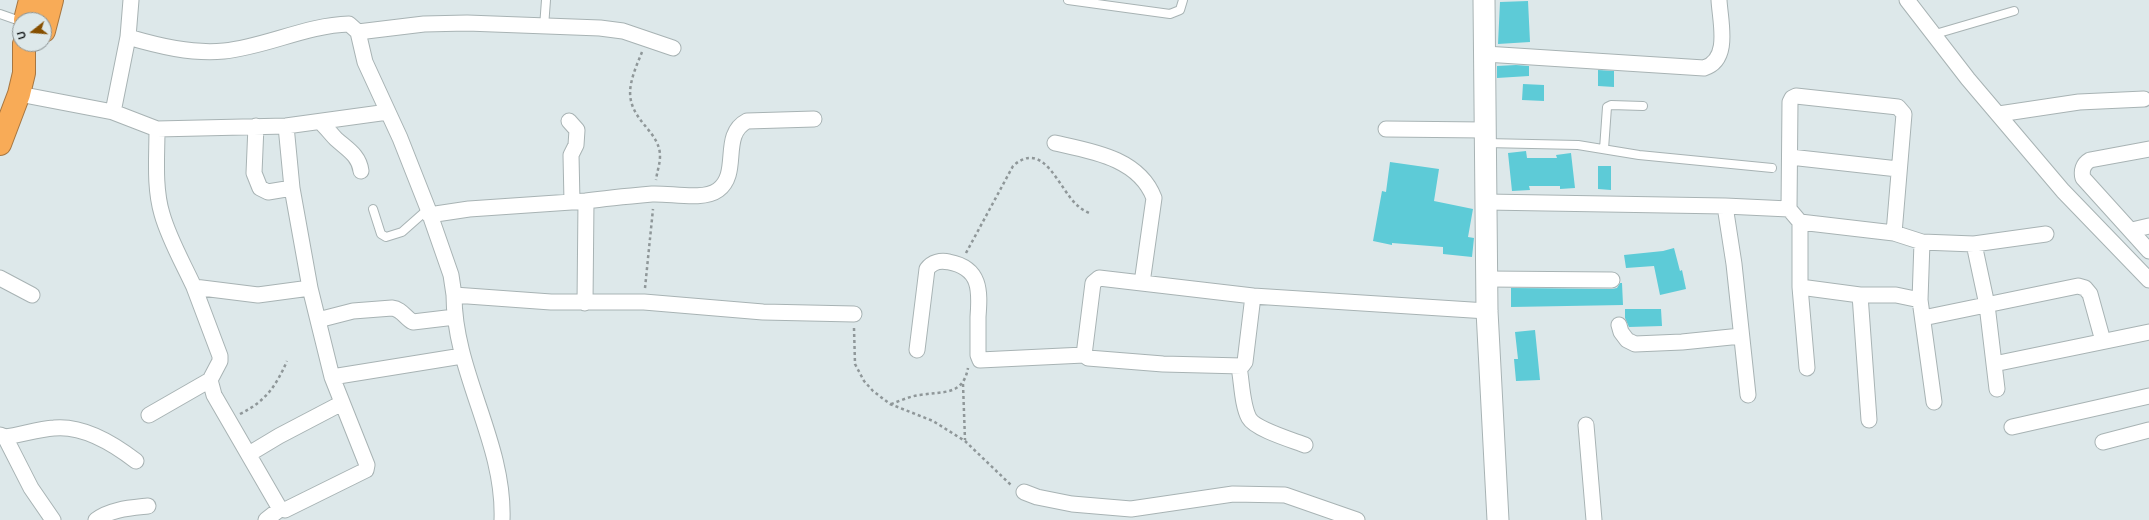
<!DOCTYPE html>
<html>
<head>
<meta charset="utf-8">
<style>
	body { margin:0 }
	#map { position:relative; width:2149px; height:520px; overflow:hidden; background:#dde8ea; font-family:Cabin,sans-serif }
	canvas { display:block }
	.north { position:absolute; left:12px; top:12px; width:40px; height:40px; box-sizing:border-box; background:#dde8ea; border:1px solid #8b9395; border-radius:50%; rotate:253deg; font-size:11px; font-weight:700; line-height:16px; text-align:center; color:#101415 }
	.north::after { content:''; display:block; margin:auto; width:14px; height:18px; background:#864f00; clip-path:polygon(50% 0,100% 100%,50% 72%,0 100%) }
</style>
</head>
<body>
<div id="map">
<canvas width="2149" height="520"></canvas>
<div class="north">U</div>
</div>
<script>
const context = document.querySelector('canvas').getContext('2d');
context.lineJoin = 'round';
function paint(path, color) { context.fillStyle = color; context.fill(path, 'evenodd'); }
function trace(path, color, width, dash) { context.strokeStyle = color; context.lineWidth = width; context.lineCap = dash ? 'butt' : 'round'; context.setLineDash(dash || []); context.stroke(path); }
paint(new Path2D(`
	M1528 1 1530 42 1498 44 1500 2Z
	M1516 65 1529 66V76L1497 78V66Z
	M1598 70 1614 71V87L1598 86Z
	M1523 84 1544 85V101L1522 100Z
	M1526 151 1527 158H1557L1556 155 1571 153 1575 188 1560 189V186H1529L1530 190 1512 191 1508 153Z
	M1390 162 1439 169 1434 201 1473 209 1468 237 1474 238 1472 257 1443 254V247L1392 243V245L1373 241 1382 191 1386 192Z
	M1598 166H1611V190L1598 189Z
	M1674 248 1680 271 1682 270 1686 289 1660 295 1654 266 1626 268 1624 255 1663 251Z
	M1620 283H1622L1623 305 1511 307V288L1612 289 1617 288Z
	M1625 309H1661L1662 326 1629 327 1625 318Z
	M1535 330 1540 380 1516 381 1514 359H1518L1515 332Z`), '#5dcbd7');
const lane = new Path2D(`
	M1068 0 1170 14 1180 10 1183 0
	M0 14 20 21
	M544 27 546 0
	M1932 35 2014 11
	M1486 143 1578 145 1639 155 1772 168
	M1604 149 1607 107 1611 105 1643 106
	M373 209 381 234 386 237 402 232 428 209`);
const street = new Path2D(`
	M1907 0 1968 79 2063 191 2149 280
	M358 32 424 24 467 23 600 28 623 31 673 48
	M128 37 131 0
	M1485 54 1704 68C1731 60 1720 21 1719 0
	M19 94 113 112 157 129 286 126 388 112
	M113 112 128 37C159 46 191 54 224 51 265 47 307 25 349 24L358 32 365 62 400 138 428 209 451 275 454 295 551 302H644L763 312 854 314
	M1999 114 2079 102 2144 99
	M569 121 577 130 576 145 571 155 572 202
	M320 122C326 127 331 134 336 139 347 149 359 155 361 171
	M256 126 254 173 260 188 268 192 292 188
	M286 126 292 188 310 288
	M157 129C157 157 154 187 162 214 169 239 183 263 194 287L258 295 310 288 332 377 462 356
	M1386 129 1484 130
	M1055 143C1091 151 1139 158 1154 198L1142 283
	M2149 149 2090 160C2083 164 2081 171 2083 178L2149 251
	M1790 157 1898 169
	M586 201C608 198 630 196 652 194 671 193 703 201 718 190 741 173 720 135 747 121L814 119
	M1486 202 1725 206 1789 209 1800 222 1894 233 1922 242 1920 300 1934 402
	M1725 206 1734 264 1748 395
	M1789 209 1790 102 1792 98 1796 96 1898 107 1904 114 1894 233
	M429 215 469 209 586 201 585 303
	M1800 222V287L1807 368
	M2132 230 2149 226
	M1922 242 1974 244 2046 234
	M1974 244 1987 305 1997 389
	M0 278 32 295
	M1487 279 1612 280
	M194 287 220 356V361L210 380 214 395 280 509
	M1800 287 1860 295H1896L1920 300
	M454 295C454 373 505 442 502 520
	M1860 295 1869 420
	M1253 296 1245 362 1242 366 1163 364 1088 358 1084 355 1093 283 1099 278 1253 296 1487 311
	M1923 318 2078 286 2085 288 2090 294 2103 341
	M318 320 353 311 392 308C402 309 405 318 413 322L455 317
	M1619 325 1621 332 1627 340 1635 344 1682 342 1741 336
	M917 350 927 269C932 262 941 260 949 262 981 268 980 291 978 317 978 330 978 342 978 355L980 360 1084 355
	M1994 364 2149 332
	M1239 367C1242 383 1242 405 1249 418 1255 429 1292 440 1305 445
	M149 415 210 380
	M1586 425 1594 520
	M2012 427 2149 396
	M0 435 5 437 31 488 53 520
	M5 437C21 435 38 429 54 428 84 425 114 444 136 461
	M2103 442 2149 430
	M249 454 279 436 342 403
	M1024 492 1037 497 1072 504 1131 509 1233 494 1285 495 1357 520
	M96 520C111 509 130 508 148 506
	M266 520 280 509 285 510 366 470 367 465 332 377`);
const secondary = new Path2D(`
	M1484 0 1487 311 1498 520`);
const highway = new Path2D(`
	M25 20 30 0
	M44 31 52 0
	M0 144 19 94 24 73V44`);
trace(lane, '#a8b3b4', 10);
trace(street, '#a8b3b4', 17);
trace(secondary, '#a8b3b4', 23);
trace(highway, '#a77640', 24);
trace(new Path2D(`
	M642 52C638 62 633 73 631 84 624 119 660 129 660 156 660 164 657 172 656 180
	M966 253 1013 166C1044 138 1059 190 1078 206 1081 209 1085 211 1089 213
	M645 288 653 209
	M854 328 855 364 864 381 873 391 890 404 933 421 965 441 1012 486
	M963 384 965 440
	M891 404C900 401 910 396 920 395 943 391 963 396 968 368
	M240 414C266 401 276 386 287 361`), '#8f9799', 2.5, [3, 3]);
trace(lane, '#fff', 8);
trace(street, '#fff', 15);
trace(secondary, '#fff', 21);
trace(highway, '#f8ab57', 22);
</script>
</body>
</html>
